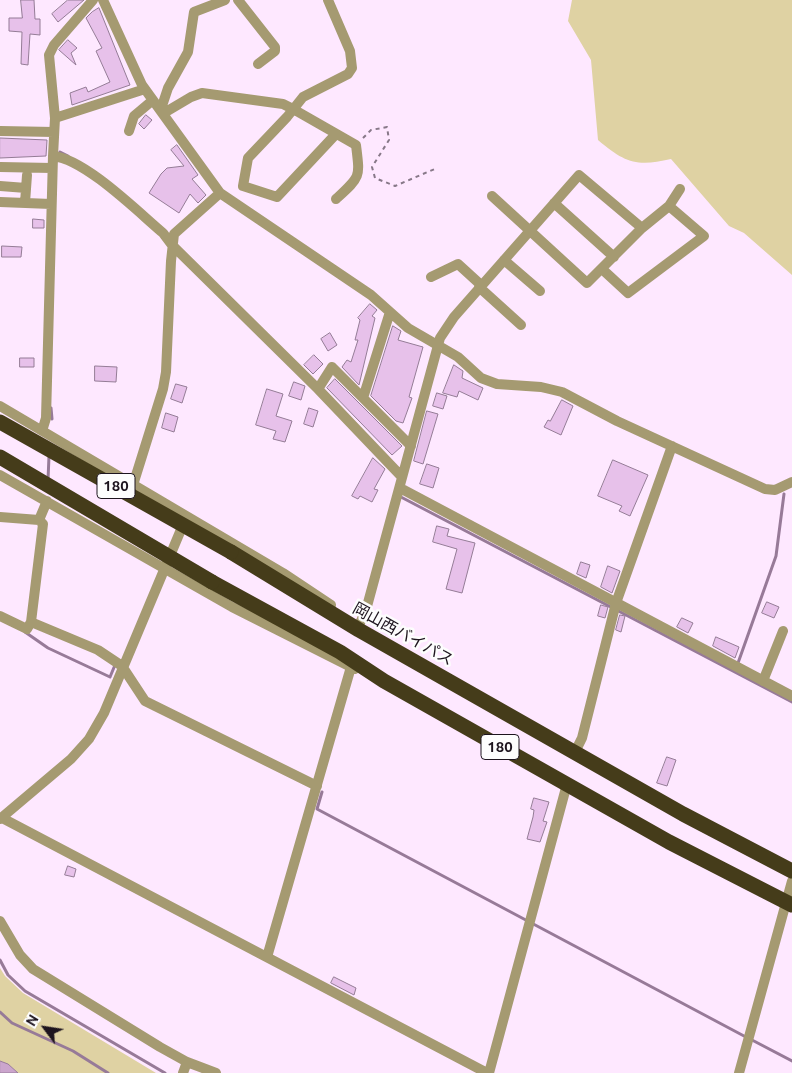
<!DOCTYPE html>
<html>
<head>
<meta charset="utf-8">
<style>
	body { margin:0 }
	#map { position:relative; width:792px; height:1073px; overflow:hidden; background:#fee8ff; font-family:Ubuntu,sans-serif }
	canvas { display:block }
	.north { position:absolute; left:20px; top:1003px; width:50px; height:50px; -webkit-text-stroke:4px #fdfdfd; paint-order:stroke; rotate:301deg; font-size:14px; font-weight:700; line-height:20px; text-align:center; color:#1d141e }
	.north::after { content:''; display:block; margin:auto; width:18px; height:22px; background:#1d141e; clip-path:polygon(50% 0,100% 100%,50% 72%,0 100%) }
</style>
</head>
<body>
<div id="map">
<canvas width="792" height="1073"></canvas>
<div class="north">N</div>
</div>
<script>
const context = document.querySelector('canvas').getContext('2d');
context.lineJoin = 'round';
function paint(path, color) { context.fillStyle = color; context.fill(path, 'evenodd'); }
function trace(path, color, width, dash) { context.strokeStyle = color; context.lineWidth = width; context.lineCap = dash ? 'butt' : 'round'; context.setLineDash(dash || []); context.stroke(path); }
function label(font, color, halo, rows, align = 'center') {
  context.font = font + ' Ubuntu,"Noto Sans JP",sans-serif'; context.lineWidth = 5; context.setLineDash([]); context.textBaseline = 'middle'; context.strokeStyle = halo; context.fillStyle = color; for (const [text, x, y, turn = 0] of rows) {
    context.save(); context.translate(x, y); context.rotate((+turn || 0) * Math.PI / 180); context.textAlign = isNaN(turn) ? turn : align; if (halo) context.strokeText(text, 0, 0); context.fillText(text, 0, 0); context.restore();
  }
}
paint(new Path2D(`
	M572 0H792V275L744 233 729 226 671 159C637 167 625 163 598 140L591 60 568 21Z
	M0 968 5 976 23 993 156 1073H18L8 1064 0 1061Z`), '#dfd2a3');
const water = new Path2D(`
	M0 1061 8 1064 18 1073H0Z`);
paint(water, '#cba5cd');
trace(water, '#977a98', 1);
trace(new Path2D(`
	M60 152 68 156
	M51 408 52 419
	M48 480 49 456
	M399 496 792 702
	M25 632 48 648 110 677 115 665
	M738 663 776 556 784 494
	M322 792 317 809 744 1036
	M0 960 8 975 25 991 165 1073
	M0 1012 12 1023 73 1051 108 1073
	M752 1040 792 1061`), '#977a98', 3);
const building = new Path2D(`
	M21 0H34L35 19H40V35L30 34 28 65 21 64 22 32 9 31V18H22Z
	M68 0H84L58 22 52 14Z
	M99 8 130 85 72 105 70 93 86 87 88 92 110 82 96 51 102 48 86 18 92 12Z
	M68 40 77 48 71 53 76 65 59 50Z
	M146 115 152 120 144 129 139 124Z
	M0 138 47 140 46 156 0 158Z
	M177 145 198 175 192 179 206 195 198 203 190 194 179 213 149 193 161 174 167 168 184 166 171 150Z
	M33 219 44 220V228H33Z
	M2 246 22 247 21 257H2Z
	M370 304 377 310 372 316 375 318 359 385 342 367 347 360 351 362 358 340H355L360 320 358 318Z
	M393 326 401 331 398 340 423 347 409 397 412 398 403 423 396 421 371 396Z
	M330 333 337 345 328 351 321 339Z
	M314 355 323 364 313 374 304 365Z
	M20 358H34V367H20Z
	M454 365 463 371 462 378 483 388 478 400 459 391 457 397 443 393Z
	M95 366 117 367 116 382 95 381Z
	M335 379 402 446 392 455 327 388Z
	M294 382 305 386 301 400 289 396Z
	M176 384 187 387 182 403 171 399Z
	M267 389 283 394 276 416 292 421 285 442 273 439 276 431 256 425Z
	M437 393 447 396 443 409 433 406Z
	M562 400 573 406 561 435 544 427 548 420 550 421Z
	M309 408 318 411 313 427 304 424Z
	M427 411 438 414 423 464 414 461Z
	M166 413 178 417 174 432 162 428Z
	M373 458 385 469 374 489 378 490 372 502 360 496 358 499 352 496Z
	M613 460 648 475 630 516 619 511 622 506 598 496Z
	M427 464 439 468 433 488 420 484Z
	M437 526 449 529 447 536 475 543 462 593 446 589 457 549 433 542Z
	M581 562 590 565 586 578 577 574Z
	M608 566 620 571 612 593 601 587Z
	M767 602 779 607 774 618 762 613Z
	M601 605 608 607 605 618 598 616Z
	M620 615 625 616 621 632 616 630Z
	M682 618 693 623 688 633 677 627Z
	M716 637 739 647 735 658 713 646Z
	M667 757 676 760 667 786 657 783Z
	M534 798 549 802 543 821 547 822 540 842 527 839 533 817 534 810 531 809Z
	M68 866 76 869 74 877 65 875Z
	M334 977 356 988 354 995 331 983Z`);
paint(building, '#e7c1ea');
trace(building, '#947c96', 1);
trace(new Path2D(`
	M363 138 371 130 387 127 389 140 372 167 375 178 395 186 437 168`), '#877888', 2, [4, 4]);
trace(new Path2D(`
	M103 0 142 85 220 193 371 295 408 328 458 357 481 378 497 384 541 387 562 392 617 421 765 489 775 490 792 482
	M238 0 275 47V51L258 64
	M328 0 350 51 352 68 348 74 303 97 287 117 248 158 243 186 277 197 336 134
	M161 109 168 88 188 52 194 12 225 0
	M164 113 191 97 202 93 283 104 293 109 356 145C360 178 361 176 336 199
	M55 118 145 89
	M0 131 54 132
	M129 131 134 116 153 100
	M53 156 55 118 49 55 54 45 93 0
	M0 167 52 168
	M0 186 26 188
	M492 196 587 283 642 228
	M0 202 51 204
	M25 203 27 175
	M554 203 614 257
	M504 260 540 291
	M602 269 628 293 704 236 669 206
	M431 277 458 264 481 285
	M479 287 521 325
	M318 389 332 367 411 446
	M363 398 390 312
	M0 406 283 573 331 605
	M42 431 46 418 53 156C85 159 138 212 163 233L172 245 318 389 402 477
	M0 475 232 607 355 669
	M133 485 163 389 166 372 171 261 174 234 220 193
	M400 488 792 696
	M0 517 39 520 43 524 31 622 27 629 0 616
	M39 520 47 501
	M31 622 98 650 122 666 145 701 317 786
	M360 623 366 610 440 338 454 317 579 175 642 228 669 206 680 189
	M763 681 783 631
	M575 752 582 738 616 603 672 446
	M2 818 487 1073
	M0 819 71 759 89 739 104 713 185 520
	M0 921 20 955 33 969 160 1047 187 1062 216 1073
	M267 957 351 667
	M183 1073 187 1062
	M489 1073 567 784
	M739 1073 792 881`), '#a59a71', 10);
trace(new Path2D(`
	M231 552 359 630 683 814 792 871
	M212 582 340 652 384 681 669 842 792 905`), '#453c1a', 15);
trace(new Path2D(`
	M0 422 231 552
	M0 457 212 582`), '#453c1a', 15);
for (const [x, y, w] of [
	[116,486,38],
	[500,747,38]
]) { const box = new Path2D(); box.roundRect(x - w / 2, y - 12.5, w, 25, 4); context.fillStyle = '#fdfdfd'; context.fill(box); trace(box, '#1d141e', 1); }
label('bold 15px', '#1d141e', null, [
	["180",116,486],
	["180",500,747]
]);
label('16px', '#1d141e', '#fdfdfd', [
	["岡山西バイパス",403,634,29]
]);
</script>
</body>
</html>
